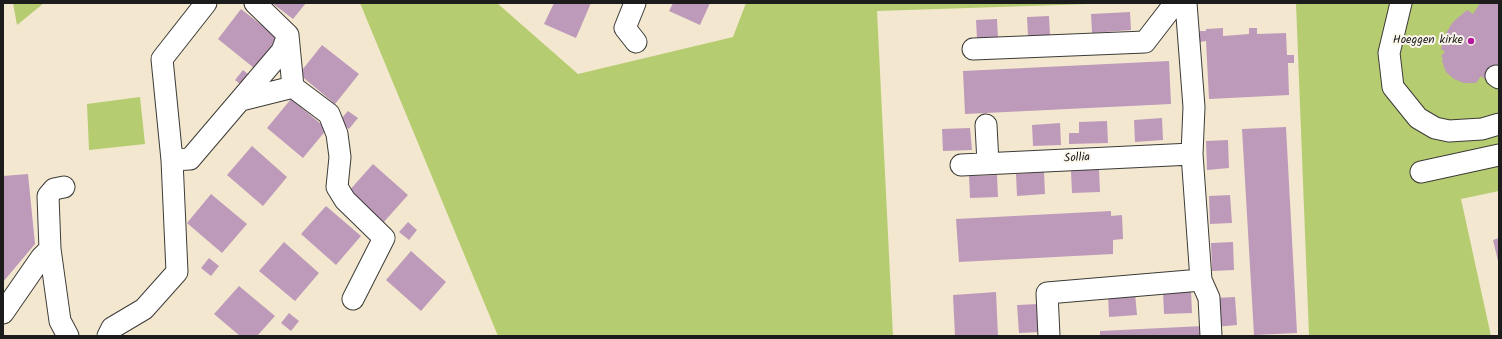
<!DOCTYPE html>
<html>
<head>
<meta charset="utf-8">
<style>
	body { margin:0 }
	#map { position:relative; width:1502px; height:339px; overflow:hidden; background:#f3e8cf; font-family:Kalam,sans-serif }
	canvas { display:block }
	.frame { position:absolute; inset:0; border:4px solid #1c1c1c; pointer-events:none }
</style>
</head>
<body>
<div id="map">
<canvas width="1502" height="339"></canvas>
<div class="frame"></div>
</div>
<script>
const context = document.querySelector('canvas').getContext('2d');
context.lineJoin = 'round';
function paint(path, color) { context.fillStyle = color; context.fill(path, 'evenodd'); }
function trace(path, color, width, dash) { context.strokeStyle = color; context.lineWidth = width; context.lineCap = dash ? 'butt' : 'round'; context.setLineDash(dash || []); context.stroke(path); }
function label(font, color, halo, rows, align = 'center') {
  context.font = font + ' Kalam,sans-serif'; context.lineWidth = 4; context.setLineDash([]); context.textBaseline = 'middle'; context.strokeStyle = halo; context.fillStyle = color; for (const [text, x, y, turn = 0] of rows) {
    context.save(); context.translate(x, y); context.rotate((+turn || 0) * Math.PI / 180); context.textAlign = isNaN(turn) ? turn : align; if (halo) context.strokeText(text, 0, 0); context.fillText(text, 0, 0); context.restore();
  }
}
paint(new Path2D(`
	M13 3H44L17 25Z
	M360 3H497L578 74 733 37 746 3H1120L877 11 893 336H498Z
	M1296 3H1499V191L1461 199 1491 336H1309Z
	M140 97 145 144 89 150 87 104Z`), '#b6cc70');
paint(new Path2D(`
	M272 3H306L293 19Z
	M554 3H591L576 38 544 24Z
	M673 3H710L700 25 669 11Z
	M1480 3H1499V69L1486 80 1481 76 1476 83H1464L1454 79 1446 72 1442 61 1443 58 1441 56 1445 52 1441 49 1446 33 1453 22 1467 10 1473 14Z
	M241 9 278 38 254 68 218 39Z
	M1130 12 1131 30 1092 33 1091 14Z
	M1049 16 1050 35 1028 36 1027 17Z
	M997 19 998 38 977 39 976 20Z
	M1223 28V36L1249 34V28H1257V34L1286 33 1287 55H1294V63H1288L1289 95 1209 99 1206 41 1200 42V31H1206V29Z
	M322 45 359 74 335 104 299 74Z
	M1169 61 1171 104 965 114 963 71Z
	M243 70 253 78 245 88 235 80Z
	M291 99 327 129 303 158 267 128Z
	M348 111 358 118 349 129 339 121Z
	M1162 118 1163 140 1135 142 1134 120Z
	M1107 121 1108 143 1069 144V133H1079V122Z
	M1060 123 1061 145 1033 146 1032 125Z
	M1286 127 1297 333 1254 335 1242 129Z
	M970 128 972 150 943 151 942 129Z
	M1228 140 1229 168 1207 170 1206 141Z
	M252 146 287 177 263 206 227 175Z
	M373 164 408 195 383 223 348 192Z
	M1099 169 1100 192 1072 193 1071 171Z
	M1044 172 1045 194 1017 196 1016 174Z
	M28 174 35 244 3 282V176Z
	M997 175 998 197 970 198 969 176Z
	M211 194 247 224 222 253 187 223Z
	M1230 195 1232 223 1210 224 1209 196Z
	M326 206 361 236 336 265 301 234Z
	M1111 211V216L1122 215 1123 239 1113 240V254L959 262 956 219Z
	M408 222 417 230 409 240 399 232Z
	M1499 238V261H1498L1493 240Z
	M284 242 319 273 295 301 259 271Z
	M1233 242 1234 270 1212 271 1211 243Z
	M411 251 446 282 421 311 386 280Z
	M209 258 219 266 211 276 201 268Z
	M239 286 275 316 257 336H240L214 314Z
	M1191 290 1192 313 1164 314 1163 292Z
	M996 292 998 336H955L953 295Z
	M1135 293 1137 315 1109 317 1108 295Z
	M1235 297 1237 325 1215 327 1214 298Z
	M1039 304 1041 332 1019 333 1017 305Z
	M289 313 299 321 291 331 281 323Z
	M1203 326 1204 336H1100V331Z`), '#be9aba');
const minor = new Path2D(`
	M255 3 288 35 293 87 329 114 337 134 340 157 337 187 345 200 384 238 353 299
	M635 3 625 28 636 42
	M1186 3 1194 107 1192 154 1201 280 1209 298 1211 336
	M1401 3 1389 53 1393 87 1418 118 1435 128 1449 131 1482 129 1499 124
	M973 49 1145 42 1175 3
	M1496 76 1499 78
	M241 100 293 87
	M986 125 988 163
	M172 160 190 159 282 51 288 35
	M961 165 1192 154
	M1421 172 1499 155
	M50 249 60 321 68 336
	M3 313 41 258 50 249 48 196 54 189 64 187
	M108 336 112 328 144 309 177 272 172 160 162 59 206 3
	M1049 336 1047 293 1201 280`);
trace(minor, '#3c3b37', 23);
trace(minor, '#fff', 21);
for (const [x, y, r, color] of [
	[1471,41,4,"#b5179e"]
]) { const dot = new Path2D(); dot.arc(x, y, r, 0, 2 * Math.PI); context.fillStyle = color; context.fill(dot); trace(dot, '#fbf7ec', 1.5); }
label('12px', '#1c1c1c', '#fbf7ec', [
	["Hoeggen kirke",1463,41]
], 'right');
label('12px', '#1c1c1c', '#fbf7ec', [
	["Sollia",1077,159,-3]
]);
</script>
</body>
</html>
